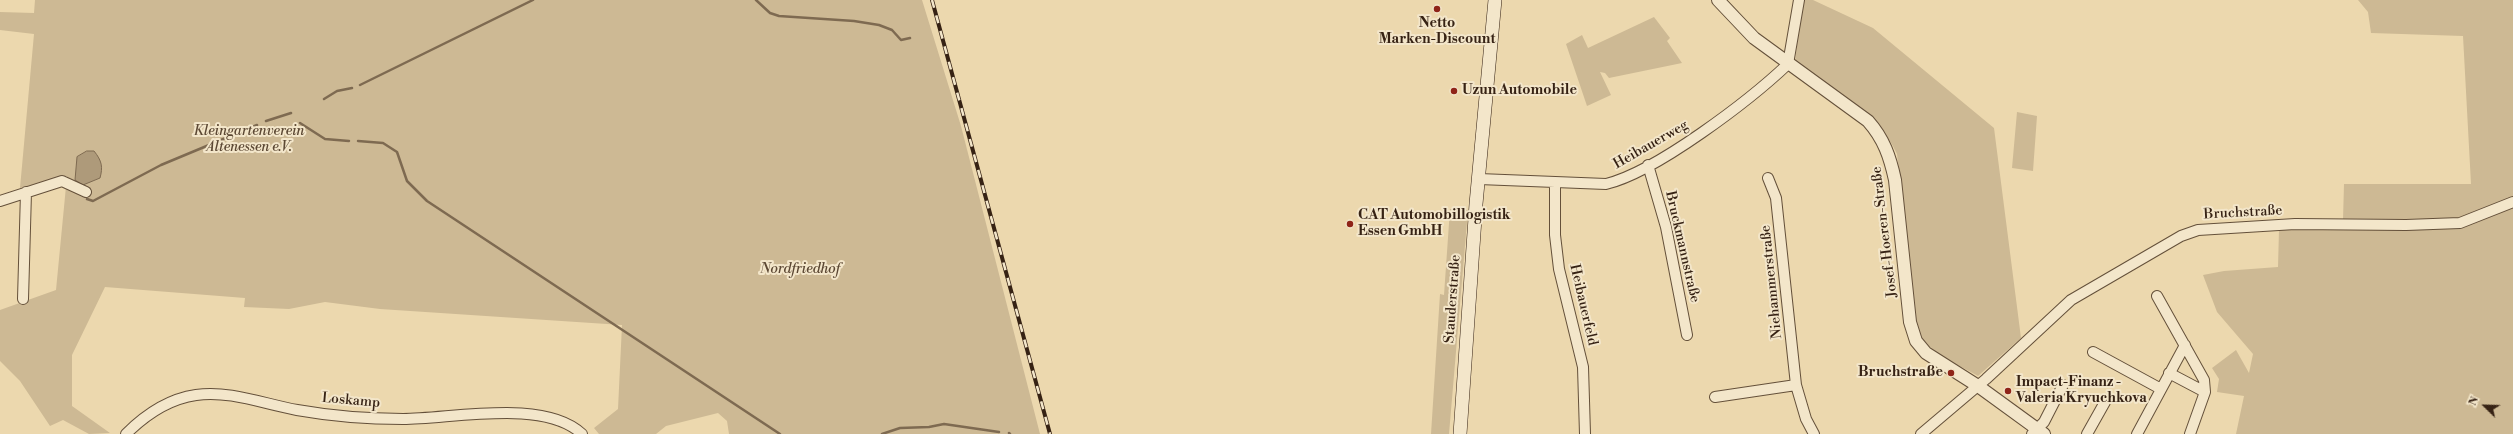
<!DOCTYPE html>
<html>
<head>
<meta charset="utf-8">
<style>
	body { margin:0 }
	#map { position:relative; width:2513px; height:434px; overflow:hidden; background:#ecd8ae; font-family:"Libre Bodoni",serif }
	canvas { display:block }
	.north { position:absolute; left:2465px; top:386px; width:40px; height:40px; -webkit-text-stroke:3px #f3e6ca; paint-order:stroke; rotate:293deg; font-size:11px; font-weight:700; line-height:16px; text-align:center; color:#362214 }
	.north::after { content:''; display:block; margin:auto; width:14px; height:18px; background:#362214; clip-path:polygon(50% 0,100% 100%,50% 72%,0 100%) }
</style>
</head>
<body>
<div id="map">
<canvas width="2513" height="434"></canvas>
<div class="north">N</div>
</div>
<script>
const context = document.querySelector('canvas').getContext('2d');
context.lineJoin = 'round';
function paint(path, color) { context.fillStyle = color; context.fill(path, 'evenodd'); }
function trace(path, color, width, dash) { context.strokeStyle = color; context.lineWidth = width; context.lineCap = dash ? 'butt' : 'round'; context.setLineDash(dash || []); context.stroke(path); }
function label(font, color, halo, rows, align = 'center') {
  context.font = font + ' "Libre Bodoni",serif'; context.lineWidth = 4; context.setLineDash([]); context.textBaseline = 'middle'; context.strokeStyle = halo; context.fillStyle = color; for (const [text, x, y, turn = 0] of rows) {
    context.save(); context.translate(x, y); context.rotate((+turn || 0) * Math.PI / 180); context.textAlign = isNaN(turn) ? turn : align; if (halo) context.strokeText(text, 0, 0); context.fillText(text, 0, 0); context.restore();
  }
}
paint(new Path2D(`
	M35 0H922L961 126 1040 434H729L727 421 718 413 666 426 656 434H599L594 428 618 409 622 325 380 309 325 302 289 309 244 307 245 298 105 287 72 355V406L110 433 89 434 63 420 50 426 20 381 0 361V310L56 290 67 176 20 188 34 34 0 30V12L34 13Z
	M1802 0H1813L1873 28 1994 128 2021 338 1978 376C1952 361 1930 355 1916 328L1897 154C1878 112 1832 88 1795 62Z
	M2358 0H2513V199L2457 218 2414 222 2343 220 2344 184H2471L2463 36 2371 33 2368 12Z
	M1654 17 1670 38 1667 41 1682 63 1609 78 1605 73 1600 72 1611 95 1587 106 1566 44 1582 35 1588 48Z
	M2017 112 2037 116 2033 171 2012 168Z
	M2513 205V434H2236L2244 396 2217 392 2219 379 2212 368 2236 350 2249 373 2253 354 2217 312 2203 275 2224 271 2278 267 2279 230 2449 227Z
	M1450 209 1468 210 1449 434H1431L1440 294 1444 295Z`), '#cdb994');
const water = new Path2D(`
	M87 151H94C102 161 103 167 100 178L83 185 75 180 77 157Z`);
paint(water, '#ae9a7a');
trace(water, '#7e6a51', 1);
trace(new Path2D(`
	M756 0 770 13 779 16 854 21 879 25 892 30 901 40 910 38
	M360 85 533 0
	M324 99 337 91 352 88
	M266 121 291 113
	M300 123 325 139 349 141
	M358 141 383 143 397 152 407 181 427 201 780 434
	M87 199 93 201 161 165 257 125
	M1009 433 1010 434
	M882 434 900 428 929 427 944 424 999 432`), '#7e6a51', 2.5);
const minor = new Path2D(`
	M1648 165 1666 227 1687 335
	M1768 178 1776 198 1796 385 1806 419 1814 434
	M1479 179 1606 184C1656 172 1750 100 1788 64L1799 0
	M1555 182V235L1559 269 1583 367 1585 434
	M0 201 62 181 86 192
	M2157 296 2204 380 2205 392 2190 434
	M23 299 26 192
	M2093 352 2161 389
	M2169 373 2205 392
	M1715 397 1796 385
	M126 434C146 414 168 399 196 395 229 390 264 404 297 410 331 416 368 419 403 419 452 419 544 398 582 434
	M1921 434 1986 379 2071 300 2181 236 2198 230 2295 224 2406 225 2460 223 2513 202
	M2032 434 2044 422 2063 385
	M2087 434 2105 402
	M2137 434 2185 345`);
const tertiary = new Path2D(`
	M1718 0 1754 38 1868 121C1884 139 1890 157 1895 180L1910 322 1916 341 1926 353 1978 386 2044 434`);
const secondary = new Path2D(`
	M1460 434 1476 204 1495 0`);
trace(minor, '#64503a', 12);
trace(tertiary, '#64503a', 14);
trace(secondary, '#362214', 14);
trace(minor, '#f3e6ca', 10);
trace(tertiary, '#f3e6ca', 12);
trace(secondary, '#f3e6ca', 13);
const rail = new Path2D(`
	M932 0 1050 434`);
trace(rail, '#362214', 4);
trace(rail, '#f3e6ca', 2.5, [8]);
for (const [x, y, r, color] of [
	[1437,9,4,"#8f2418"],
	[1454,91,4,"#8f2418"],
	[1350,224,4,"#8f2418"],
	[1951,373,4,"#8f2418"],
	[2008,391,4,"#8f2418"]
]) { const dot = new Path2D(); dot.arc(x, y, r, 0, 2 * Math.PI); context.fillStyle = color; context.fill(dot); trace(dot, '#f3e6ca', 1.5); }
label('bold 14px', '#362214', '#f3e6ca', [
	["Netto",1437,24,"center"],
	["Marken-Discount",1437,40,"center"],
	["Uzun Automobile",1462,91],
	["CAT Automobillogistik",1358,216],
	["Essen GmbH",1358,232],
	["Bruchstraße",1943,373,"right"],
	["Impact-Finanz -",2016,383],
	["Valeria Kryuchkova",2016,399]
], 'left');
label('italic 14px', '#5c4834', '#f3e6ca', [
	["Kleingartenverein",249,132],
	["Altenessen e.V.",249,148],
	["Nordfriedhof",800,270]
]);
label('14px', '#362214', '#f3e6ca', [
	["Heibauerweg",1651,145,-30],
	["Bruchstraße",2243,213,-3],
	["Josef-Hoeren-Straße",1885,232,-97],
	["Bruckmannstraße",1682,247,77],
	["Niehammerstraße",1772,282,-96],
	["Stauderstraße",1453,299,-86],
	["Heibauerfeld",1583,305,77],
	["Loskamp",351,401,5]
]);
</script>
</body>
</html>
